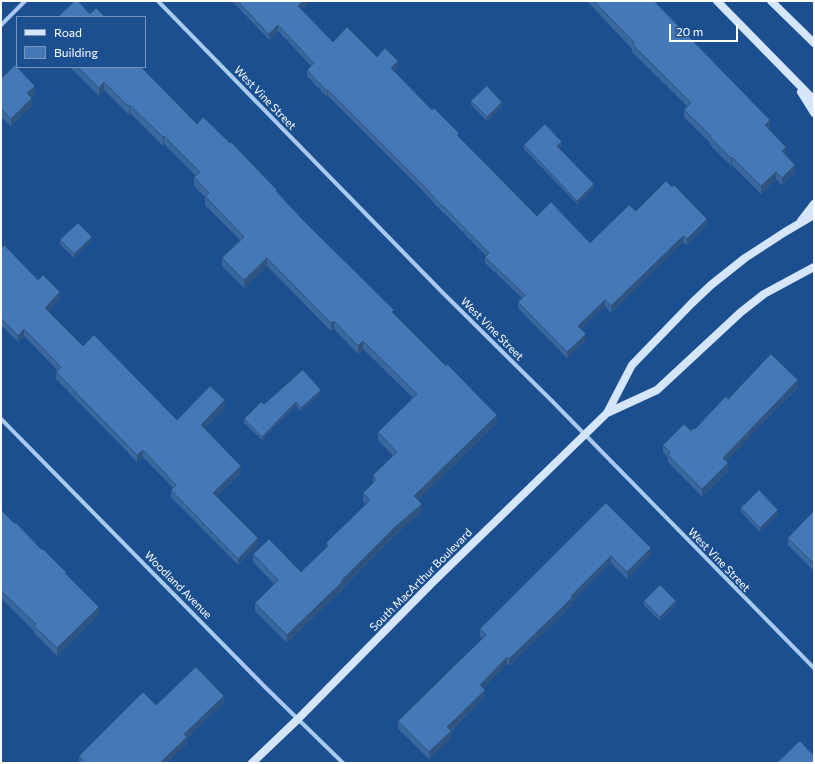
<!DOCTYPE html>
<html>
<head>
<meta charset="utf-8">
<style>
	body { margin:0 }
	#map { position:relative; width:815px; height:764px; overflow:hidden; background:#1b4f8f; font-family:Commissioner,sans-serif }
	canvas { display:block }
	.frame { position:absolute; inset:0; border:2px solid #fff; pointer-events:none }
	.legend { position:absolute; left:16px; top:16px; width:130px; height:52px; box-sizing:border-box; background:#1b4f8f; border:1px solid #7695bc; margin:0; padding:5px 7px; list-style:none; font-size:12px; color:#fff }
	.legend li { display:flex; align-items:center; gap:8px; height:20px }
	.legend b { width:20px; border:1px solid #7695bc }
	.scale { position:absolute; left:669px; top:24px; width:69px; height:18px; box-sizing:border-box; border:2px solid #fff; border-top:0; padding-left:5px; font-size:12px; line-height:14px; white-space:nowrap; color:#fff; -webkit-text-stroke:3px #1b4f8f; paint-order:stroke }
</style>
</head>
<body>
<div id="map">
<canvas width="815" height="764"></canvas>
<div class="frame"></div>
<ul class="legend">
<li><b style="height:5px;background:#d6e6fa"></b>Road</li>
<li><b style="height:11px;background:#4478b7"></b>Building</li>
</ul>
<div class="scale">20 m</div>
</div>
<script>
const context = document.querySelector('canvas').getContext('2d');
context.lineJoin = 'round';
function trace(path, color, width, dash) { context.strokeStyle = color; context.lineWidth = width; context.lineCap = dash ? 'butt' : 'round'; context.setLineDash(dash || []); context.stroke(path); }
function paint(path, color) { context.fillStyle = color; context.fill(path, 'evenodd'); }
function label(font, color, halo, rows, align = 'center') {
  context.font = font + ' Commissioner,sans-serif'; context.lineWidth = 4; context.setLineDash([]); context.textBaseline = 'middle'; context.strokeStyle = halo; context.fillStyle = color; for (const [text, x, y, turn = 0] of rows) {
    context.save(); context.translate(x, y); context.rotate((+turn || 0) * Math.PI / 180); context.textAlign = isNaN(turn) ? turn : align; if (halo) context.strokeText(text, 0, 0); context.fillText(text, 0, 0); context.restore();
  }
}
trace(new Path2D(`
	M158 1 442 292 552 401 814 668
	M1 25 25 1
	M1 419 266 688 343 763`), '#a9c9ee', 4);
trace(new Path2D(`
	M717 1 814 100
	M771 1 814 43
	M801 92 814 113
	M801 221 814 204
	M607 413 632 365 692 303 711 285 745 258 785 232 814 215
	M252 763 298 719 433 582 607 413 657 390 741 312 764 294 814 267`), '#d6e6fa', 8);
paint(new Path2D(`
	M232 1H307V3L301 9 333 42 377 57 398 67 394 71 537 216 590 243 636 211 707 225 687 245 683 242 611 313 605 306 581 329 586 340 567 358 518 308V302L522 298 485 263V257L486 256 443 212V213L420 188 328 96 327 97 307 76V70L311 66 278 31 269 40Z
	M587 1H654L770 127 768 129 786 154V155L795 172 782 185 776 179 761 194 732 165 731 166 710 145V143L684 117V110L687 106 632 52V49Z
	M70 67H141L197 124 277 192 304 222 394 314 497 423 418 500 422 512 395 535 342 589V590L287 643 255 611V603L274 584 253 562V554L301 572 326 548V543L366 504 363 501V493L373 483V475L393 456 378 440V432L413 398 363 349 358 354 334 329 331 331 267 266 244 288 222 266V258L240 240 205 205V197L194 186V177L196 176 164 144 163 146 130 113 129 115 104 90 99 96Z
	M1 79 35 93 31 97 32 106 11 126 1 117Z
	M471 101 502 106 487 121 471 105Z
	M524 145H562L559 148 594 188 577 204 524 149Z
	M60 240H92L74 258 60 244Z
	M1 246 38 280 60 299 48 311 83 346 177 420 225 407 205 428 241 473 217 496 258 545 238 565 171 497V490L173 488 143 457 137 462 56 379V372L57 370 24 336 18 342 1 325Z
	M798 387 726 461 728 471 702 497 668 462V458L663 452V445L695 429 728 399Z
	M321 394 301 411 296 406 262 440 244 423V419L264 404Z
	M606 503 651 555 627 579 611 563 572 602V605L509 666 507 664 483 688 485 697 451 731V738L429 759 398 729V721L482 639 480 636V629Z
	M741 508 778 514 760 532 741 512Z
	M1 510 66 575 99 614 57 656 34 633V631L1 598Z
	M814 512V571L788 545V538Z
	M644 601 676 605 660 621 644 605Z
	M224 703 187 738V744L167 763H79V756L156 705Z`), '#3a679d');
paint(new Path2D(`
	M303 1H307V3L298 12V6Z
	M278 25V31L269 40V34Z
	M398 61V67L391 74V68Z
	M104 82V90L99 96V88Z
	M35 86V93L27 101V93Z
	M328 90V96L327 97V91Z
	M32 98V106L11 126V119Z
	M502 102V106L487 121V117Z
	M130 105V113L129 115V107Z
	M770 120V127L765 132V125Z
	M164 136V144L163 146V137Z
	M562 142V145L557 150V146Z
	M786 147V154L782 158V151Z
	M732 157V165L731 166V158Z
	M795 165V172L782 185V178Z
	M776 172V179L761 194V186Z
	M594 184V188L577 204V201Z
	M707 219V225L687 245V239Z
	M683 236V242L611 313V306Z
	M92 237V240L74 258V254Z
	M267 258V266L244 288V280Z
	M60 292V299L45 315V308Z
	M605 300V306L578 332V326Z
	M334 321V329L331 331V323Z
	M24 329V336L18 342V336Z
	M586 334V340L567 358V352Z
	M363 341V349L358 354V346Z
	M798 380V387L723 465V458Z
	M321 390V394L301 411V408Z
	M225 400V407L201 432V425Z
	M296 402V406L262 440V437Z
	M497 415V423L414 504V496Z
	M143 450V457L137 462V455Z
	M728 463V471L702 497V489Z
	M241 466V473L213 500V493Z
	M422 504V512L395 535 342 589V590L287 643V635L395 527Z
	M778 510V514L760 532V528Z
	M258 538V545L238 565V559Z
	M651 548V555L627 579V572Z
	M611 556V563L572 602V605L509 666V659Z
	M676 601V605L660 621V617Z
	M99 607V614L57 656V648Z
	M507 657V664L480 692V685Z
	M485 690V697L447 734V727Z
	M224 696V703L187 738V744L167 763H160L184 734Z
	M451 731V738L429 759V752Z`), '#305480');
const building = new Path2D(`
	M75 1H78L90 14 96 8 105 17H58Z
	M238 1H303L298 6 333 42 347 27 377 57 385 48 398 61 391 68 432 110 434 108 459 133 457 135 537 216 551 202 590 243 629 205 636 211 666 181 672 187 674 185 707 219 687 239 683 236 611 306 605 300 578 326 586 334 567 352 518 302 525 295 485 257 489 253 443 206V207L420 182 328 90 327 91 307 70 314 63 313 62 278 25 269 34Z
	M594 1H654L770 120 765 125 786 147 782 151 795 165 782 178 776 172 761 186 732 157 731 158 710 137 711 136 684 110 691 103 632 44 634 43Z
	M15 65 35 86 27 93 32 98 11 119 1 109V79Z
	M78 67H141L197 124 203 117 230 143 231 142 277 190 276 191 304 221 394 310 392 312 446 366 447 364 497 415 414 496 422 504 395 527 341 581 342 582 287 635 255 603 278 580 253 554 269 539 301 572 328 546 326 543 370 500 363 493 376 480 373 475 397 452 378 432 417 394 363 341 358 346 334 321 331 323 267 258 244 280 222 258 244 237 205 196 209 193 194 177 200 172 164 136 163 137 130 105 129 107 104 82 99 88Z
	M487 86 502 102 487 117 471 101Z
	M545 124 562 142 557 146 594 184 577 201 524 145Z
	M78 223 92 237 74 254 60 240Z
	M4 245 38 280 43 275 60 292 45 308 83 346 94 335 177 420 210 386 225 400 201 425 241 466 213 493 258 538 238 559 171 490 176 485 143 450 137 455 56 372 61 367 24 329 18 336 1 318V246L3 247Z
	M771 354 798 380 723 458 728 463 702 489 668 455 670 452 663 445 684 424 691 431 694 428 695 429 726 396 728 399Z
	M303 370 321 390 301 408 296 402 262 437 244 419 261 402 264 404Z
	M759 490 778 510 760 528 741 508Z
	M606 503 651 548 627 572 611 556 571 596 572 598 509 659 507 657 480 685 485 690 447 727 451 731 429 752 398 721 486 635 480 629Z
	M1 510 15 524 16 523 42 550 43 549 66 572 65 573 99 607 57 648 34 626 36 624 1 591Z
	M814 511V564L788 538Z
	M660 585 676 601 660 617 644 601Z
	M196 667 224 696 184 734 187 737 160 763H85L79 756 143 692 156 705Z
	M800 741 814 756V763H777Z`);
paint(building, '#4478b7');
trace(building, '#305480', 1);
label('11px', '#fff', '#1b4f8f', [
	["West Vine Street",265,98,46],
	["West Vine Street",492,329,45],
	["West Vine Street",719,560,46],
	["South MacArthur Boulevard",421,580,-45],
	["Woodland Avenue",178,585,45]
]);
</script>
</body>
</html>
